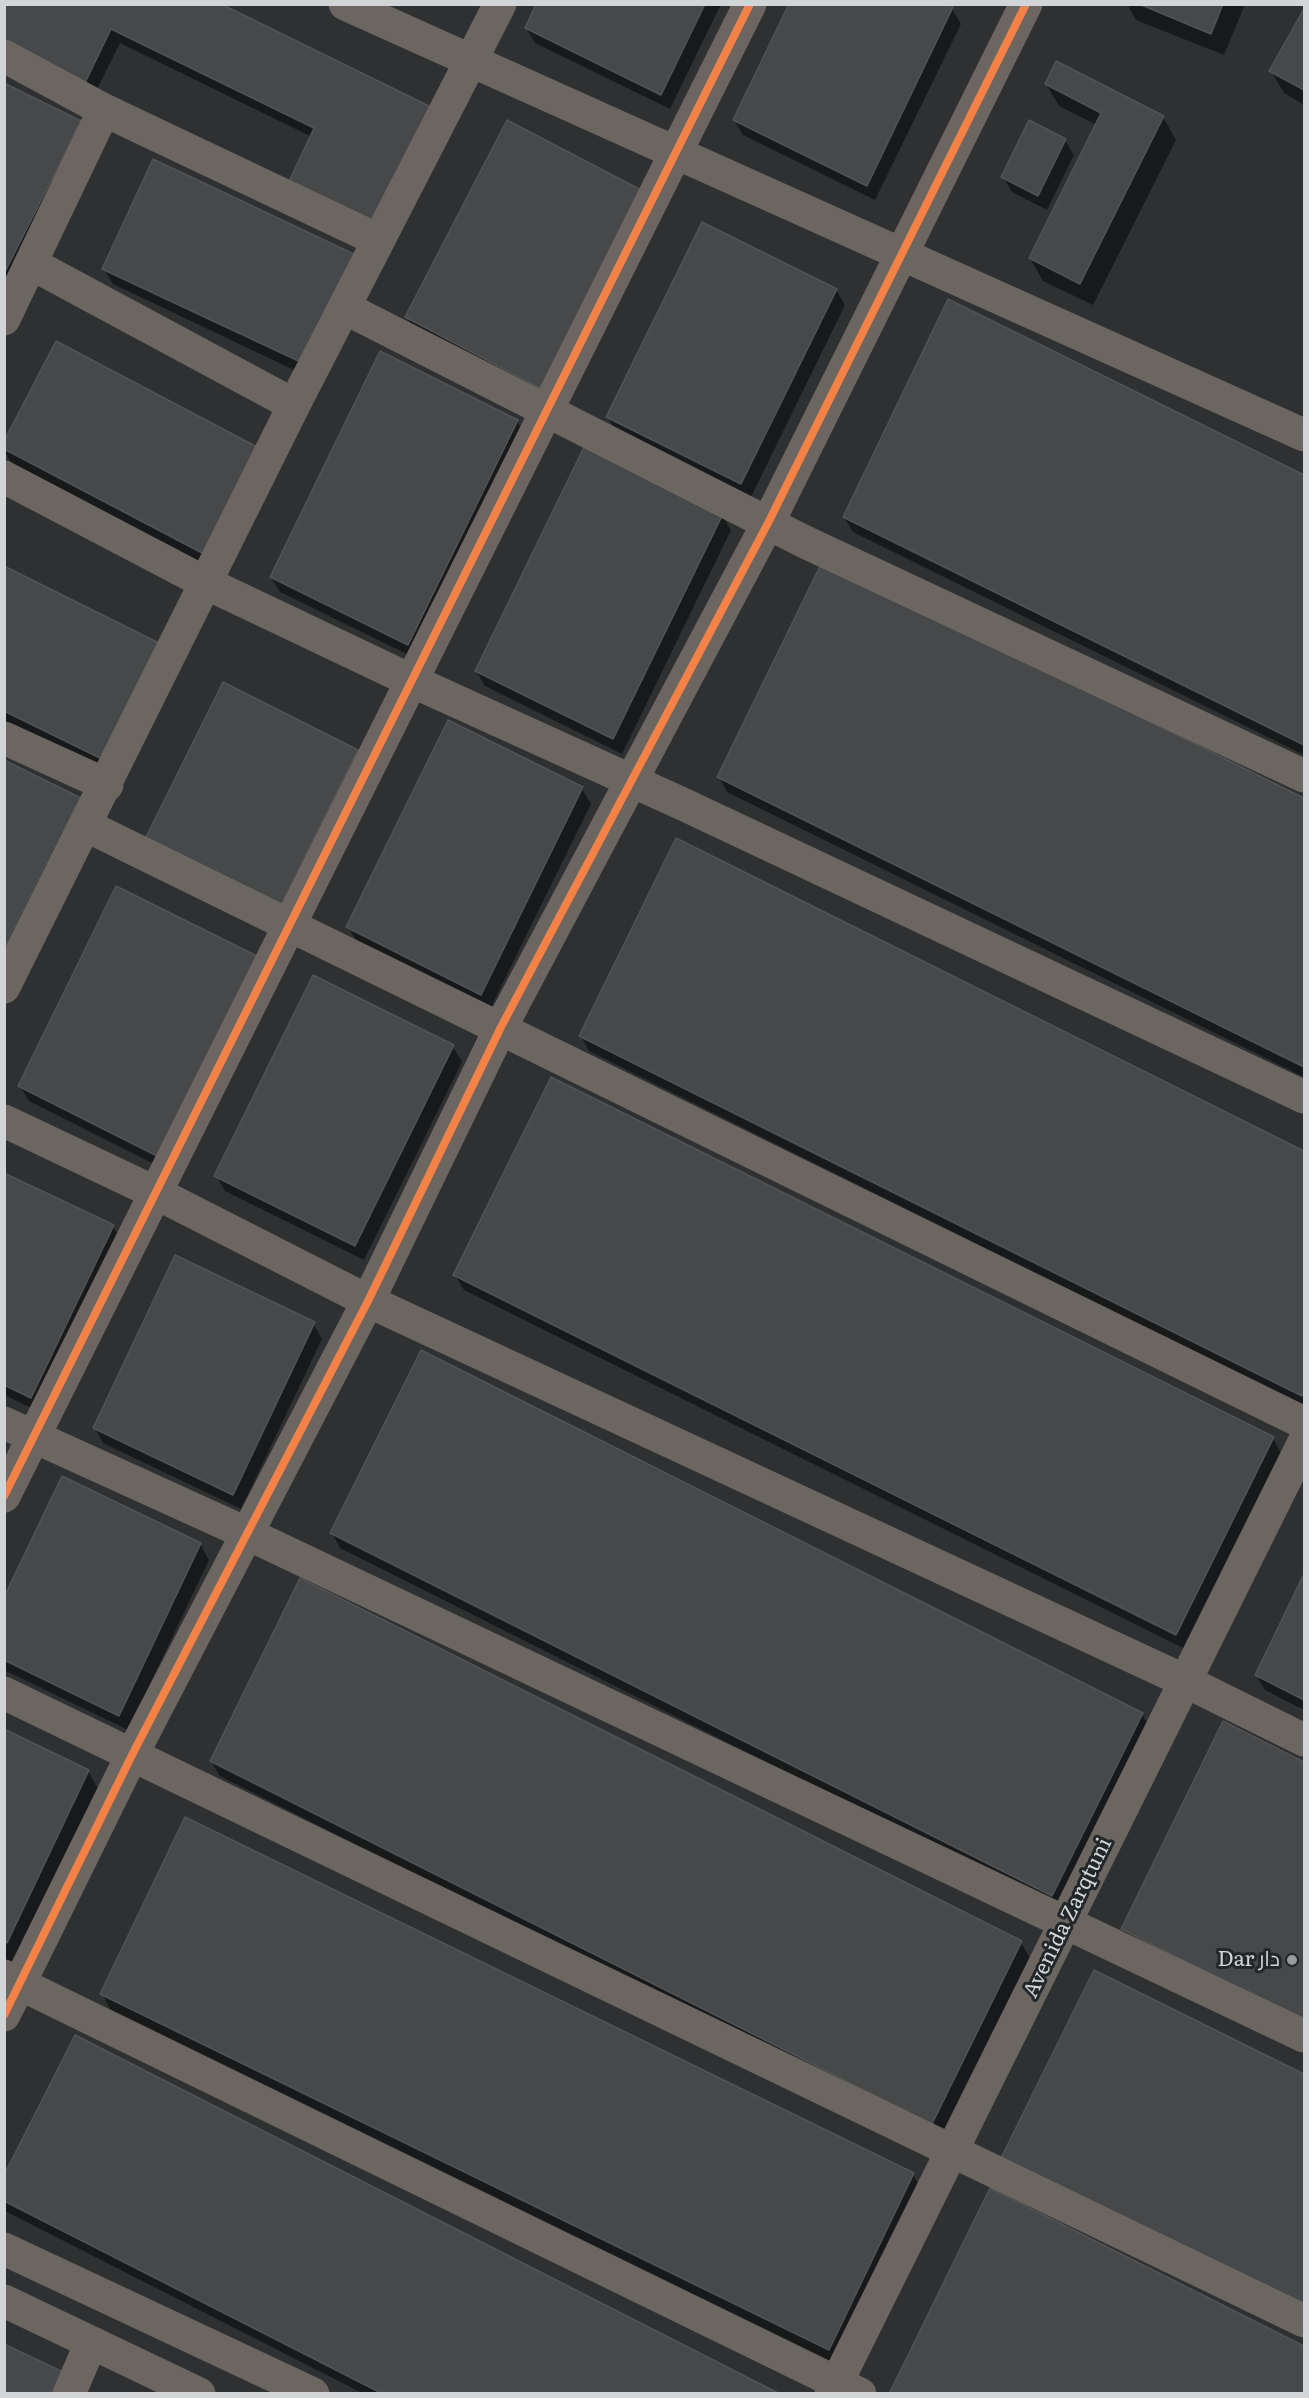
<!DOCTYPE html>
<html>
<head>
<meta charset="utf-8">
<style>
	body { margin:0 }
	#map { position:relative; width:1309px; height:2398px; overflow:hidden; background:#2e3032; font-family:Literata,serif }
	canvas { display:block }
	.frame { position:absolute; inset:0; border:6px solid #d1d5d7; pointer-events:none }
</style>
</head>
<body>
<div id="map">
<canvas width="1309" height="2398"></canvas>
<div class="frame"></div>
</div>
<script>
const context = document.querySelector('canvas').getContext('2d');
context.lineJoin = 'round';
function paint(path, color) { context.fillStyle = color; context.fill(path, 'evenodd'); }
function trace(path, color, width, dash) { context.strokeStyle = color; context.lineWidth = width; context.lineCap = dash ? 'butt' : 'round'; context.setLineDash(dash || []); context.stroke(path); }
function label(font, color, halo, rows, align = 'center') {
  context.font = font + ' Literata,Cairo,serif'; context.lineWidth = 6; context.setLineDash([]); context.textBaseline = 'middle'; context.strokeStyle = halo; context.fillStyle = color; for (const [text, x, y, turn = 0] of rows) {
    context.save(); context.translate(x, y); context.rotate((+turn || 0) * Math.PI / 180); context.textAlign = isNaN(turn) ? turn : align; if (halo) context.strokeText(text, 0, 0); context.fillText(text, 0, 0); context.restore();
  }
}
paint(new Path2D(`
	M4 4H217L430 108 312 137 120 43 92 99Z
	M538 4H721L670 109 535 43 526 28Z
	M1127 4H1245L1224 55 1136 20Z
	M952 9 961 24 875 200 743 135 734 120Z
	M1304 12V105L1284 93 1271 71Z
	M4 84 80 123 4 305Z
	M1046 84 1163 117 1176 140 1093 305 1043 281 1030 258 1097 125 1059 106Z
	M508 122 549 402 416 332 407 317Z
	M1065 140 1074 155 1047 210 1012 192 1003 177Z
	M154 161 315 380 113 284 104 269Z
	M836 290 845 305 750 499 616 432 608 417Z
	M949 301 1304 477V755L853 532 844 517Z
	M57 343 212 568 11 463 4 450V444Z
	M517 421 526 436 417 659 280 592 271 577Z
	M722 515 731 530 622 754 485 686 476 671Z
	M824 562 1304 799V1077L727 792 719 777Z
	M4 568 117 776 4 720Z
	M357 751 366 766 290 919 156 852Z
	M582 789 591 804 490 1009 357 942 348 926Z
	M676 840 1304 1152V1407L589 1051 581 1036Z
	M265 972 168 1171 29 1101 20 1086Z
	M453 1047 462 1062 364 1260 225 1191 216 1176Z
	M4 1174 113 1226 121 1241 40 1412 4 1395Z
	M455 1275 1273 1438 1281 1453 1185 1649 464 1290Z
	M313 1323 322 1339 241 1509 103 1443 95 1428Z
	M332 1533 1142 1714 1151 1730 1061 1910 340 1548Z
	M200 1544 209 1560 128 1730 4 1670V1601Z
	M1304 1578V1710L1265 1690 1256 1675Z
	M1224 1723 1304 1763V2030L1131 1944 1122 1929Z
	M4 1731 88 1771 105 1801 24 1971 4 1961Z
	M211 1761 1021 1943 1030 1958 940 2139 220 1776Z
	M1095 1972 1304 2076V2319Z
	M102 1993 913 2175 922 2190 837 2364 110 2009Z
	M4 2179 777 2394H364L5 2211Z
	M991 2190 1304 2347V2394H890Z`), '#0007');
const building = new Path2D(`
	M4 4H221L431 107 372 232 285 190 314 128 111 29 84 85 4 47Z
	M536 4H705L661 95 525 28Z
	M789 4H947L953 7 867 186 733 120Z
	M1139 4H1223L1211 34Z
	M1304 9V90L1269 71Z
	M1056 61 1164 116 1080 284 1029 258 1101 113 1045 84Z
	M4 83 81 121 4 274Z
	M507 120 643 191 540 388 405 317Z
	M1029 120 1066 139 1038 196 1001 177Z
	M153 159 358 256 307 365 102 269Z
	M702 222 837 289 741 484 606 417Z
	M948 299 1304 475V745L843 517Z
	M56 341 259 448 204 554 4 449V441Z
	M380 351 518 420 408 645 270 577Z
	M585 445 723 514 613 739 475 671Z
	M823 560 1304 798V1067L717 777Z
	M4 566 165 646 108 762 4 711Z
	M223 682 358 750 281 905 146 837Z
	M448 720 583 787 481 995 346 927Z
	M4 760 83 799 4 961Z
	M676 838 1304 1151V1391L1302 1396 579 1036Z
	M116 886 257 956 159 1157 18 1086Z
	M313 975 454 1045 355 1246 214 1176Z
	M551 1077 1274 1437 1176 1635 453 1275Z
	M4 1173 114 1225 31 1398 4 1385Z
	M175 1255 315 1322 233 1495 93 1428Z
	M421 1350 1143 1713 1052 1896 330 1533Z
	M62 1476 201 1543 119 1716 4 1660V1597Z
	M1304 1574V1700L1255 1675Z
	M300 1578 1022 1941 932 2124 210 1761Z
	M1223 1721 1304 1762V2021L1121 1929Z
	M4 1729 89 1770 7 1943 4 1941Z
	M185 1817 914 2173 829 2350 100 1994Z
	M1094 1970 1304 2074V2309L1001 2158Z
	M75 2035 780 2394H383L4 2201V2175Z
	M990 2188 1304 2346V2394H889Z
	M4 2344 65 2373 56 2394H4Z`);
paint(building, '#46484a');
trace(building, '#515355', 1.5);
trace(new Path2D(`
	M345 4 1304 435
	M4 56 104 110 378 240
	M32 264 294 405
	M345 308 803 541 1304 776
	M4 319 104 110
	M4 477 206 583 412 681 687 806 1304 1097
	M4 738 107 785
	M85 825 1304 1423
	M4 987 294 405 500 4
	M4 1121 156 1193 368 1301 1185 1681 1304 1740
	M4 1423 248 1534 1304 2036
	M4 1496 750 4
	M4 1693 1304 2321
	M4 1976 860 2394
	M4 2015 133 1753 368 1301 501 1027 768 523 1026 4
	M4 2249 313 2394
	M4 2301 199 2394
	M69 2394 91 2343
	M831 2394 1304 1442`), '#6b6660', 33);
trace(new Path2D(`
	M4 1496 750 4
	M4 2015 133 1753 368 1301 501 1027 768 523 1026 4`), '#f48246', 8);
for (const [x, y, r, color] of [
	[1292,1960,6,"#989b9d"]
]) { const dot = new Path2D(); dot.arc(x, y, r, 0, 2 * Math.PI); context.fillStyle = color; context.fill(dot); trace(dot, '#22272a', 2); }
label('21px', '#d1d5d7', '#22272a', [
	["Avenida Zarqtuni",1068,1918,-64]
]);
label('21px', '#d1d5d7', '#22272a', [
	["Dar دار",1280,1960]
], 'right');
</script>
</body>
</html>
